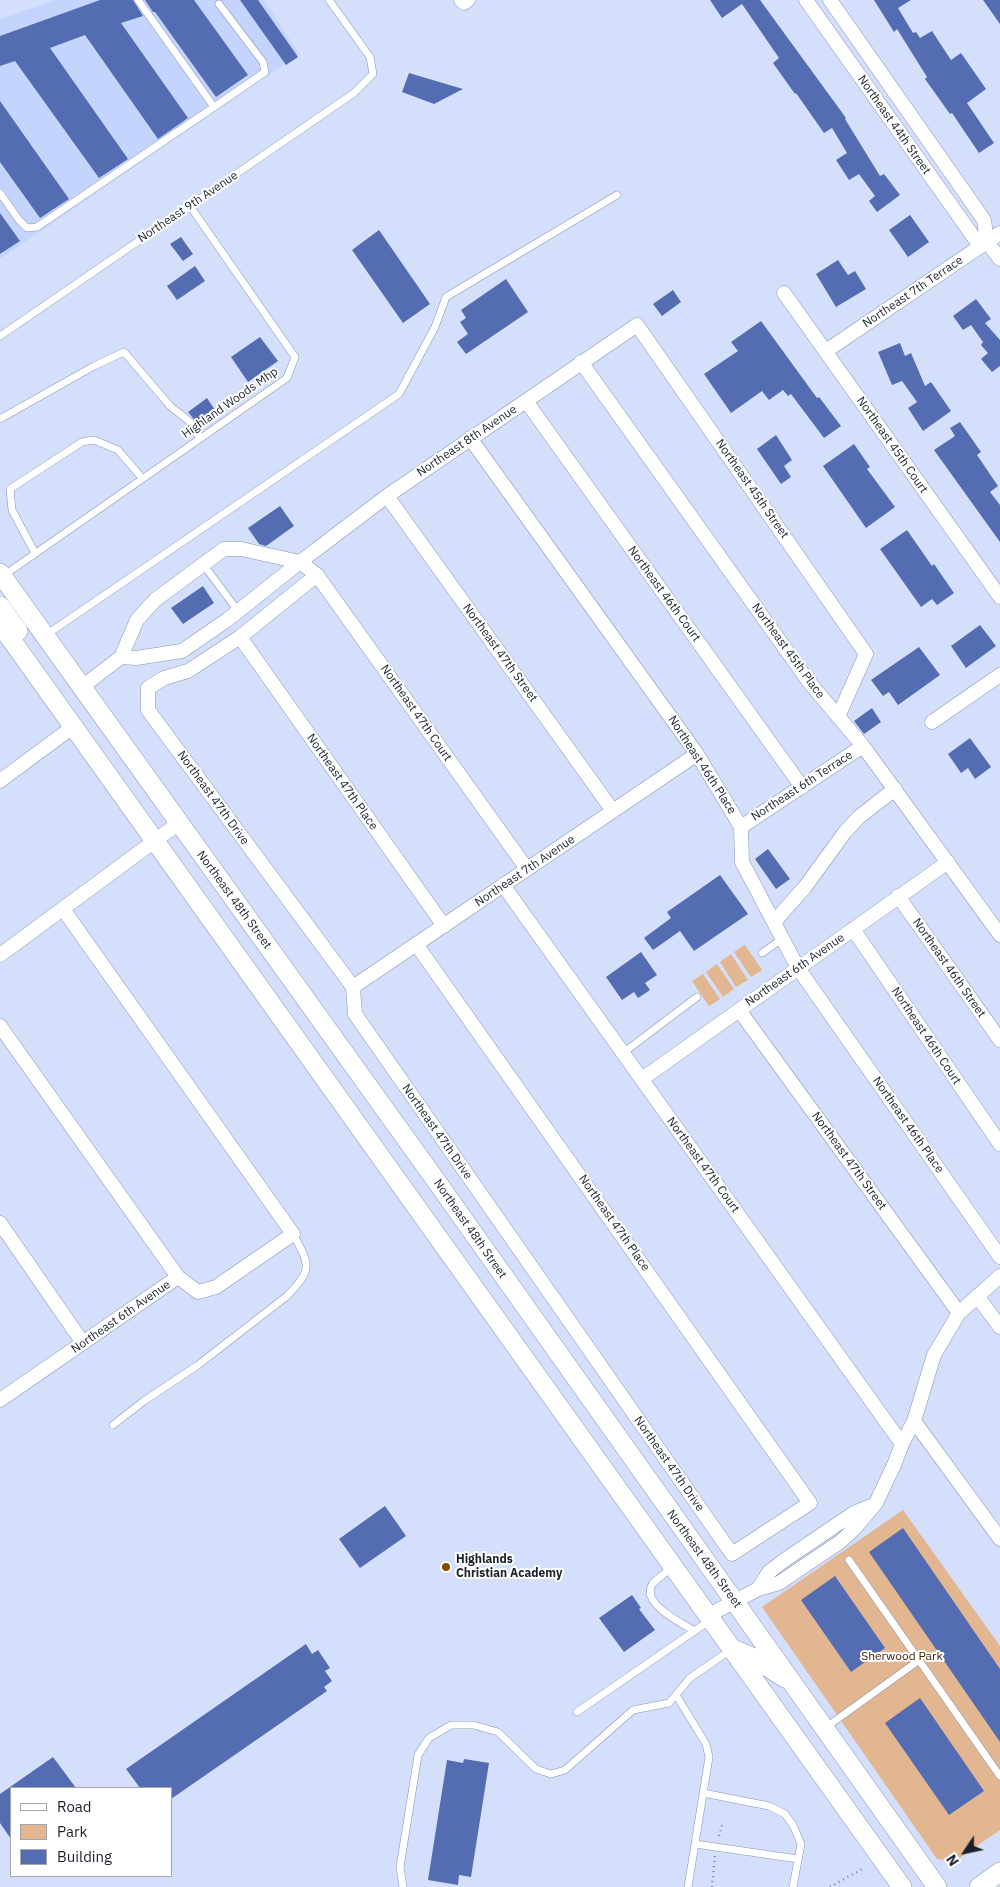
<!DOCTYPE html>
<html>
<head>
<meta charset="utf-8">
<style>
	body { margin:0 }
	#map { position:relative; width:1000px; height:1887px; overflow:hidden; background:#d4dffb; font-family:"IBM Plex Sans",sans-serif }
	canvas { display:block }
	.legend { position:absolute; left:10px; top:1787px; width:162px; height:90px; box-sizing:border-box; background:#fff; border:1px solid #a4a6ab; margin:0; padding:6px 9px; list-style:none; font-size:15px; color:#1b202c }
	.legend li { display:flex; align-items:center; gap:10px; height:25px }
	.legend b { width:25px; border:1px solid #a4a6ab }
	.north { position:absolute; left:940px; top:1827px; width:50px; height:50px; -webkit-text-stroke:4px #fff; paint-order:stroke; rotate:236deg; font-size:14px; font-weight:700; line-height:20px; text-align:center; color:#1b202c }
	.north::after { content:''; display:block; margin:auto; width:18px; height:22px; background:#1b202c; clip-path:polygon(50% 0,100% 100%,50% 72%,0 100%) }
</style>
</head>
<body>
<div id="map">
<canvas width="1000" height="1887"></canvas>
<ul class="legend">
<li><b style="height:6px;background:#fff"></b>Road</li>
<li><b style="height:14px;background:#e1b690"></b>Park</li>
<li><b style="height:14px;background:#546cb1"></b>Building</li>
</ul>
<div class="north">N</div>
</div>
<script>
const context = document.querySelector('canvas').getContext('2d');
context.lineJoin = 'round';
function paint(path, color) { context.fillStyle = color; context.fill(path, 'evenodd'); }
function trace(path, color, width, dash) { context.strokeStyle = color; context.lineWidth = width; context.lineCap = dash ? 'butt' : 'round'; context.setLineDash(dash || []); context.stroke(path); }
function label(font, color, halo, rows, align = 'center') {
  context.font = font + ' "IBM Plex Sans",sans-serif'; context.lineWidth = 4; context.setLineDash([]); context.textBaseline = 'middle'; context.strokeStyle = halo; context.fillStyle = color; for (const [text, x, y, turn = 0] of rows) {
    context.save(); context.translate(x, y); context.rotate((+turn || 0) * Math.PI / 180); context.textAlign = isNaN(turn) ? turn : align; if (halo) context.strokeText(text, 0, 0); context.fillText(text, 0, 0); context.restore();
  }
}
paint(new Path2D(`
	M56 0H264L299 54 0 259V19Z`), '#c4d4fd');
paint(new Path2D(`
	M745 945 762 970 751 977 734 952Z
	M731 954 748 980 736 987 720 962Z
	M717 964 734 989 723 997 706 972Z
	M703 974 720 999 709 1006 692 981Z
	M903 1510 1000 1646V1830L954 1862 937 1859 762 1607Z`), '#e1b690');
paint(new Path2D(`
	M100 0H133L143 16 121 23 188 118 158 139 85 35 50 48 128 159 99 178 15 61 0 66V36Z
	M145 0H194L248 75 216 97 155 12H153Z
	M240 0H258L298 57 286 65Z
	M710 0H760L846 118 845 119 880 176 884 174 900 195 877 212 869 201 875 196 859 174 849 180 836 160 847 153 832 128 824 133 796 93 795 94 773 63 779 58 742 4 722 18Z
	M874 0H911L898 8 913 33 916 32 920 38 932 31 951 60 961 53 986 89 967 103 994 143 979 153 952 113 950 114 925 79 927 77 897 29 894 32Z
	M983 0H1000V24Z
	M409 73 463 89 434 104 402 92Z
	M0 101 69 199 40 218 0 162Z
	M0 213 20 241 0 254Z
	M910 215 929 242 908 257 889 230Z
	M379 230 430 304 403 323 352 250Z
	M181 237 193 254 183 261 170 244Z
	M838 260 848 275 855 271 866 289 836 307 816 274Z
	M195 266 205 281 177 300 167 286Z
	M506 279 528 312 466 354 457 342 468 334 460 322 466 318 461 310Z
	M673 290 681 302 662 316 653 304Z
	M976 299 991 319 985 323 1000 340V366L992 372 981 359 988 353 981 345 983 342 971 325 963 330 953 316Z
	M761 321 817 398 819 397 841 426 824 438 791 394 788 396 783 390 769 400 762 391 731 413 704 374 738 351 731 342Z
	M260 337 278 361 248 382 231 357Z
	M900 343 905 356 911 353 925 386 931 382 951 411 923 431 908 408 917 402 902 381 892 385 878 352Z
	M207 398 215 410 197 423 188 412Z
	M960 422 981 452 977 455 998 486 990 492 1000 505V542L934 450 955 436 950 428Z
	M776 435 792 460 784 466 791 477 781 484 757 449Z
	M854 444 870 467 867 469 895 507 866 528 823 466Z
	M280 506 294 526 266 546 259 544 248 528Z
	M907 530 932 566 934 564 954 593 937 605 932 599 921 607 880 549Z
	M203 586 214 603 183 624 171 608Z
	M980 625 996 646 966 668 951 646Z
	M919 647 940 675 898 705 889 692 883 696 871 680Z
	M872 708 881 722 864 734 854 721Z
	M970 738 991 767 975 779 968 768 961 773 948 754Z
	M768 849 790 879 776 889 755 859Z
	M720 875 748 914 694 951 680 931 653 950 644 938 671 918 667 912Z
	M641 952 657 975 645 983 650 990 638 998 634 992 622 1000 606 977Z
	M385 1506 406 1536 360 1568 339 1539Z
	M903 1528 1000 1669V1742L869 1552Z
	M835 1576 885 1648 851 1672 801 1600Z
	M632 1595 641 1608 639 1609 655 1630 624 1652 599 1618Z
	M306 1644 312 1654 318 1650 330 1668 325 1671 332 1681 324 1687 327 1691 171 1799V1788H140L126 1769Z
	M920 1698 984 1791 949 1815 885 1723Z
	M53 1757 76 1788H11V1839L0 1823V1794Z
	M464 1759 489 1763 471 1877 459 1875 458 1885 428 1880 447 1760 463 1763Z`), '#546cb1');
const lane = new Path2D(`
	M214 107 265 72 263 62 219 4
	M0 193 19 220 27 228 37 227 214 107 138 0
	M0 336 354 93 373 74 370 57 329 0
	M0 419 94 366 124 352 170 406 189 421 200 438
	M35 553 12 510 10 489 82 442 94 440 118 450 142 478
	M203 564 238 611
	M3 576 287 378 295 357 190 206
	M46 635 399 394 435 327 446 297 617 195
	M762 953 782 939
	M623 1053 697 997
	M113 1425 144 1401 198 1365 287 1296C313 1269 310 1265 293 1234
	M849 1560 1000 1776
	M672 1567 653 1583C639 1603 681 1623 695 1631
	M676 1695 706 1744 709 1757 688 1887
	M577 1712 709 1621
	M825 1728 918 1661
	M703 1793 769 1806 785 1814 793 1825 801 1844 793 1887
	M695 1844 798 1859
	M403 1887 400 1867 418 1755 429 1738 451 1725H473L498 1732 536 1769 551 1774 565 1770 633 1710 669 1703 690 1678 732 1649`);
const street = new Path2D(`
	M461 0 464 3 468 0
	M806 0 975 239 987 242
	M830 0 984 220 987 242 1000 259
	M784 293 1000 597
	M826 351 1000 233
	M581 362 809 682 863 746 1000 935
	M526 401 802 787
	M470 438 697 754 741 827 742 862 798 968 1000 1257
	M387 496 613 811
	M317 575 240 637 188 671 164 678 148 688V710L353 987 355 1014 732 1554 810 1503 416 944
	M240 637 444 926
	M121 657 136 658 182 651 227 620 300 562 387 496 637 325 866 654 838 717
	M82 687 121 657 137 620 155 600 224 549H241L300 562 317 575 527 869
	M932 722 1000 675
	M0 781 74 726
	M741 827 863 746
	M503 885 902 1444
	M898 896 1000 1040
	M774 922 805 887 845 832 859 817 895 789
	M853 929 1000 1144
	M0 955 179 823
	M353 987 697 754
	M739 1010 959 1313
	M0 1026 178 1277
	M642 1079 948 862
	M0 1223 83 1343
	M977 1296 1000 1327
	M0 1400 178 1277 198 1292 216 1287 293 1234 63 909
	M914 1421 1000 1539
	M758 1589 769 1572 786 1559 854 1513 871 1506
	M709 1615 758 1589 779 1583 840 1542 855 1528 876 1503 894 1465 902 1444 914 1421 934 1355 959 1313 1000 1276`);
const secondary = new Path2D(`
	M0 573 437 1182 937 1887
	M0 606 18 631
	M0 624 902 1887
	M733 1649 752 1657 785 1678
	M979 1887 1000 1872`);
trace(lane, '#8894b4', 8);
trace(street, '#8894b4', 15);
trace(secondary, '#8894b4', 20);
trace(new Path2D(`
	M719 1836 722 1825
	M712 1887 715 1856
	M830 1887 862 1869`), '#7f879c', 2.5, [1, 4]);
trace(lane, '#fff', 7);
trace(street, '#fff', 14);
trace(secondary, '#fff', 19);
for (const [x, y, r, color] of [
	[446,1567,5,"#864d01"]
]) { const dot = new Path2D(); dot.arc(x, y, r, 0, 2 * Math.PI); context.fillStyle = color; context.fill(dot); trace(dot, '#fff', 2); }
label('12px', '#1b202c', '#fff', [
	["Northeast 44th Street",894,125,55],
	["Northeast 9th Avenue",188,207,-34],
	["Northeast 7th Terrace",913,292,-34],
	["Highland Woods Mhp",230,403,-35],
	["Northeast 8th Avenue",467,441,-34],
	["Northeast 45th Court",892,445,55],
	["Northeast 45th Street",752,489,55],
	["Northeast 46th Court",664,594,54],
	["Northeast 45th Place",788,651,54],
	["Northeast 47th Street",500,653,54],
	["Northeast 47th Court",416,713,55],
	["Northeast 46th Place",702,765,57],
	["Northeast 47th Place",342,782,55],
	["Northeast 6th Terrace",802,786,-33],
	["Northeast 47th Drive",213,798,54],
	["Northeast 7th Avenue",525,871,-34],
	["Northeast 48th Street",234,900,54],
	["Northeast 46th Street",949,968,55],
	["Northeast 6th Avenue",795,970,-35],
	["Northeast 46th Court",926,1036,56],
	["Northeast 46th Place",908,1125,55],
	["Northeast 47th Drive",437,1132,55],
	["Northeast 47th Street",849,1161,54],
	["Northeast 47th Court",703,1165,54],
	["Northeast 47th Place",614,1223,55],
	["Northeast 48th Street",470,1229,55],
	["Northeast 6th Avenue",121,1317,-35],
	["Northeast 47th Drive",669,1464,55],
	["Northeast 48th Street",704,1559,54]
]);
label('bold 12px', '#1b202c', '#fff', [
	["Highlands",456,1560],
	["Christian Academy",456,1574]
], 'left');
label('12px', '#3d2307', '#fff', [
	["Sherwood Park",902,1657]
]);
</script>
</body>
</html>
